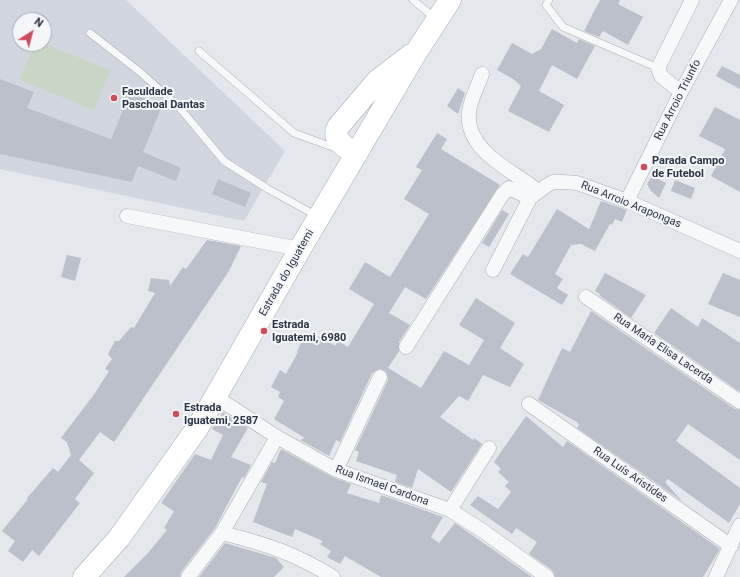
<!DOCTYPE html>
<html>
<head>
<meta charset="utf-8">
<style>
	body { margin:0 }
	#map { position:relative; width:740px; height:577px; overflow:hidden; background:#e4e7ec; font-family:Roboto,sans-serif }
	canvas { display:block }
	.north { position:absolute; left:12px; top:12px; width:40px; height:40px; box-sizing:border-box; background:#f4f6f9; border:1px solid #a4a8b1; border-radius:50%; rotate:36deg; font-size:11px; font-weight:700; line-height:16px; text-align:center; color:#2b3445 }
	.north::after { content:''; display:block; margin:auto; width:14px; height:18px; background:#d1495b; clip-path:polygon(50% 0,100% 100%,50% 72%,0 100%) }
</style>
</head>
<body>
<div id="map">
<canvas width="740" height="577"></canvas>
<div class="north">N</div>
</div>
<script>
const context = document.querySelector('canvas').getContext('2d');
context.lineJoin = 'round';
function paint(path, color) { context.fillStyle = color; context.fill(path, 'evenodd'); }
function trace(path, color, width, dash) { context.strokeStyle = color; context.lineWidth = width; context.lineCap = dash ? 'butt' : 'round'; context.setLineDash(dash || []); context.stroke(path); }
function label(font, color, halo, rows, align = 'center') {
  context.font = font + ' Roboto,sans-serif'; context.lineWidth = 4; context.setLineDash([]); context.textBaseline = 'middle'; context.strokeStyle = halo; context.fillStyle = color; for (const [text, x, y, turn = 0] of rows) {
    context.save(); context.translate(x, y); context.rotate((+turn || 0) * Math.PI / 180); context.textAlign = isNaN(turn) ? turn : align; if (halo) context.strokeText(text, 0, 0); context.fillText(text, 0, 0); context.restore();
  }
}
paint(new Path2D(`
	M0 0H126L285 151 244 221 0 169ZM20 20H44V44H20Z`), '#d2d6de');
paint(new Path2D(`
	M34 44H44L110 70 94 110 20 80Z`), '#c9d6c5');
paint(new Path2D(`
	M600 0H620L618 4 643 17 628 45 603 31 599 37 584 31Z
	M552 29 577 43 579 39 595 46 577 79 552 65 539 91 564 105 549 132 508 111 521 86 513 79 497 70 512 43 532 54 541 49Z
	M722 66 740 75V89L716 76Z
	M0 79 34 92 27 108 111 139 130 93 162 106 143 152 181 168 176 181 138 166 132 182 0 154Z
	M458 88 465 93 458 114 447 106Z
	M715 107 740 120V192L711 176 725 149 699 136Z
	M437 133 447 139 441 149 500 185 426 299 405 287 389 313 410 325 399 342V351L388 368 421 388 444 351 469 365 484 340 459 325 476 298 515 323 500 348 524 364 510 387 483 375 468 401 459 396 440 417 473 440 474 438 482 444 451 492 418 469 412 488 395 482 397 475 356 461 359 452 355 450 388 380 387 373 384 370 379 369 372 373 340 442 336 440 329 456 300 440 305 438 274 419 284 401 278 397 280 392 271 387 280 370 286 374 298 352H297L303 338 314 344 319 336 335 346 338 341 348 347 374 304 349 289 365 262 390 277 429 214 404 199 422 170 416 167Z
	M652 176 666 183 659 198 651 191 647 184Z
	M218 179 251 193 245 207 212 194Z
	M675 180 695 188 691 199 671 191Z
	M601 201 627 210 622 222 615 219 612 225 610 224 595 251 581 244 571 245 555 274 563 279 557 288 568 295 562 305 510 274 523 254 528 257 557 209 589 229Z
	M502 210 509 214 489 247 482 243Z
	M207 240 241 246 229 271 114 442 100 432 79 460 94 473 75 499 80 503 39 556 32 550 23 562 8 551 15 541 2 531 28 499 27 498 53 468 58 472 71 455 67 442 61 438 95 393 109 371 105 369 112 359 108 354 115 341H119L131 327 134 328 155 293 148 291 151 278 169 280 170 286 183 267 186 269Z
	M67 255 81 258 75 281 61 277Z
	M605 273 646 295 631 318 599 295 600 294 595 291Z
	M723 273 740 280V317L708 304Z
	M671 308 698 327 702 318 740 343V392L654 333Z
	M591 311 735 409 740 410V460L688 424 676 441 740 488V504L729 523 668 479 665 482 682 501 577 428 579 425 577 422 538 400 562 348 570 352Z
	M223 412 248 428 231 457 251 465 244 478 242 477 215 528 181 572 180 577H124L148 553 167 530 164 528 174 511 161 503 195 454 211 460 223 435 212 429Z
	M526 416 563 447 567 441 720 549 703 577H555L552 570 529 554 537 542 516 528 512 534 470 505 478 496 498 509 511 492 505 486 509 482 498 472 501 469 494 462Z
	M281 449 332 477 351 484 347 493 379 503 381 495 443 517 431 537 439 543 455 523 532 577H381L345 556 340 564 327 557 331 551 320 544 323 541 295 529 292 537 253 522 267 484 261 482 272 462 275 463Z
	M225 543 276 558 284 567 274 577H199Z`), '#bbc0ca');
const service = new Path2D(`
	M413 0 436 19
	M549 0 546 5 563 27 658 68
	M90 33 140 72 179 107 224 161 268 189 317 216
	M199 51 294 133 338 149`);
const minor = new Path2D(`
	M482 74C478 86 470 100 469 112 465 152 513 170 538 191
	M681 92 661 76 658 68 692 0
	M627 201 681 92 731 0
	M127 216 300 249
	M493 270 530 198 546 186 553 182H563L577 183 627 201 740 251
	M586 297 740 402
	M406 347 502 195 509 188 530 198
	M216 397 277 437 336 470 450 510 483 531 547 577
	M529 404 731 546
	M336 470 380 377
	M450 510 489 448
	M222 533C266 544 294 553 333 577
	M188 577 222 533 277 437
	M716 577 740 525`);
const primary = new Path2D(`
	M356 155C347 148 331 140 338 127L377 81 411 55
	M84 577 119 538 198 427 300 249 417 51 450 0`);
trace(service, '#a9aeb7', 8);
trace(minor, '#a9aeb7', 15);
trace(primary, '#a3abb8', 23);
trace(service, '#f7f8fa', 7);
trace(minor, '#f7f8fa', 14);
trace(primary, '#fff', 22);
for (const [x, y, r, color] of [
	[114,98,4,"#d1495b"],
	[644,167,4,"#d1495b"],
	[264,331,4,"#d1495b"],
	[176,414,4,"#d1495b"]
]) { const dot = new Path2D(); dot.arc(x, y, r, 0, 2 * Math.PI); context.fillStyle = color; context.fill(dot); trace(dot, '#f4f6f9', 1.5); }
label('bold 11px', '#2b3445', '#f4f6f9', [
	["Faculdade",122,92],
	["Paschoal Dantas",122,105],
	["Parada Campo",652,161],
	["de Futebol",652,174],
	["Estrada",272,325],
	["Iguatemi, 6980",272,338],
	["Estrada",184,408],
	["Iguatemi, 2587",184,421]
], 'left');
label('11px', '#2b3445', '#f4f6f9', [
	["Rua Arroio Triunfo",678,100,-63],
	["Rua Arroio Arapongas",631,205,22],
	["Estrada do Iguatemi",287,273,-60],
	["Rua Maria Elisa Lacerda",663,349,34],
	["Rua Luís Aristides",630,475,35],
	["Rua Ismael Cardona",382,486,20]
]);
</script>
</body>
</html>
